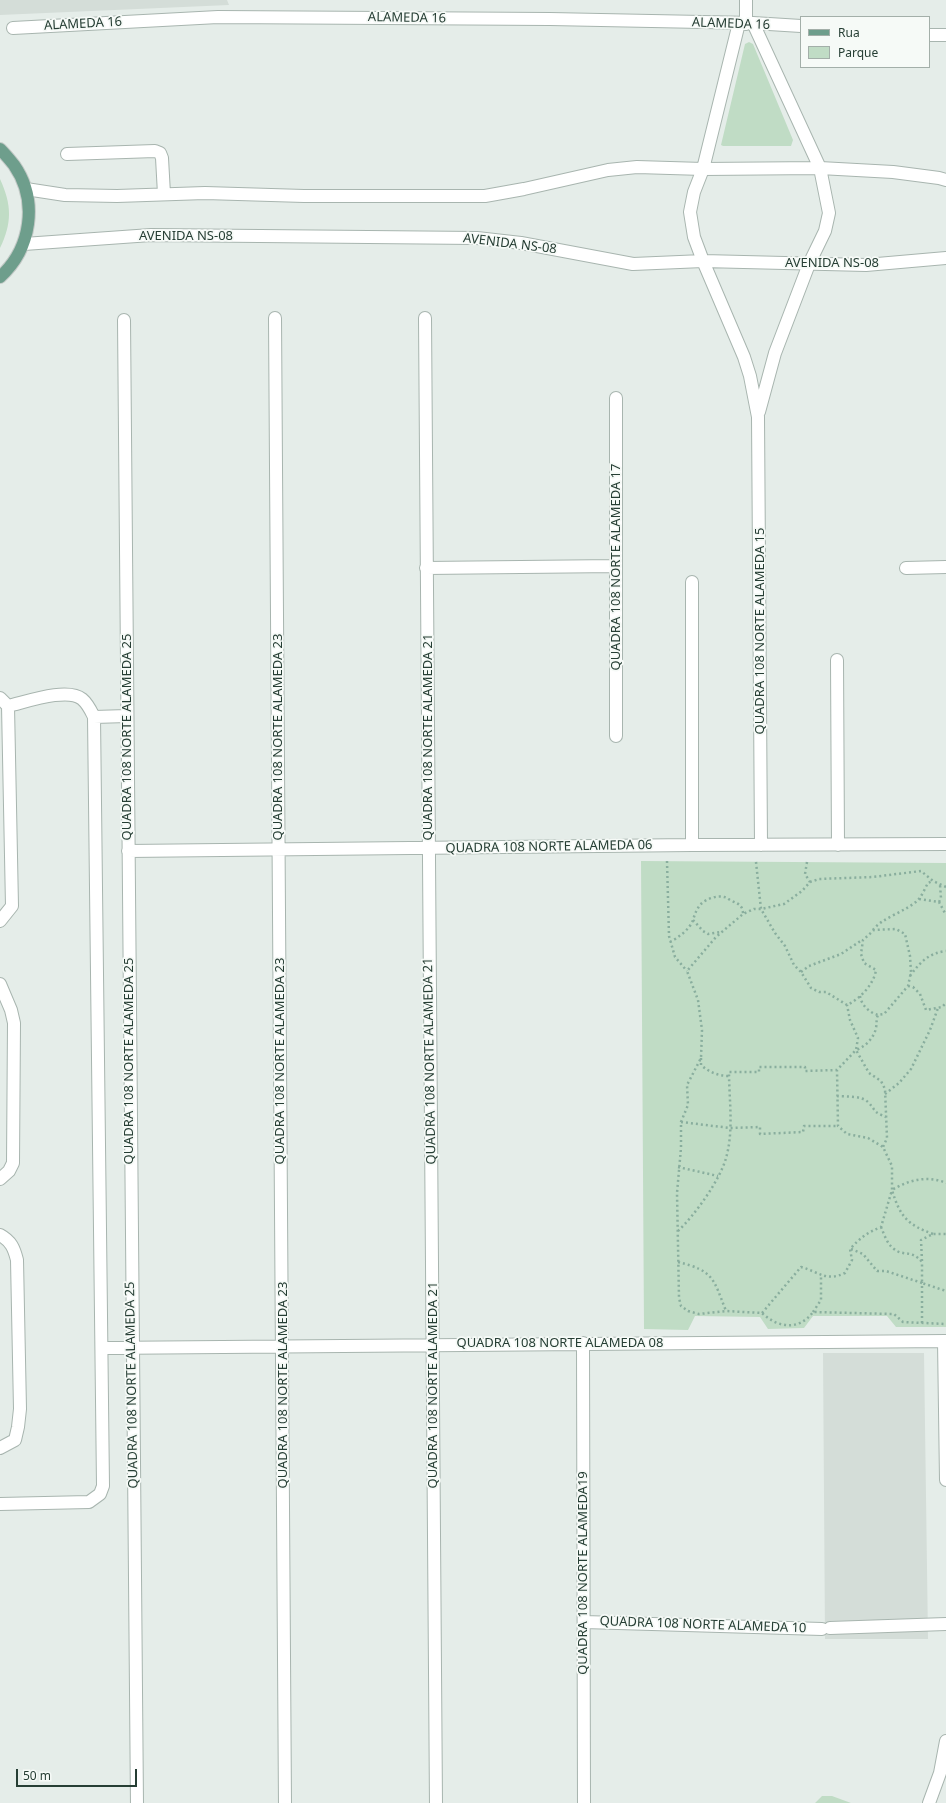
<!DOCTYPE html>
<html>
<head>
<meta charset="utf-8">
<style>
	body { margin:0 }
	#map { position:relative; width:946px; height:1803px; overflow:hidden; background:#e5ede9; font-family:"Noto Sans",sans-serif }
	canvas { display:block }
	.legend { position:absolute; left:800px; top:16px; width:130px; height:52px; box-sizing:border-box; background:#f6faf7; border:1px solid #a3afa9; margin:0; padding:5px 7px; list-style:none; font-size:12px; color:#263e34 }
	.legend li { display:flex; align-items:center; gap:8px; height:20px }
	.legend b { width:20px; border:1px solid #a3afa9 }
	.scale { position:absolute; left:16px; top:1769px; width:121px; height:18px; box-sizing:border-box; border:2px solid #263e34; border-top:0; padding-left:5px; font-size:12px; line-height:14px; white-space:nowrap; color:#263e34; -webkit-text-stroke:3px #f6faf7; paint-order:stroke }
</style>
</head>
<body>
<div id="map">
<canvas width="946" height="1803"></canvas>
<ul class="legend">
<li><b style="height:5px;background:#6e9e8c"></b>Rua</li>
<li><b style="height:11px;background:#c0dcc5"></b>Parque</li>
</ul>
<div class="scale">50 m</div>
</div>
<script>
const context = document.querySelector('canvas').getContext('2d');
context.lineJoin = 'round';
function paint(path, color) { context.fillStyle = color; context.fill(path, 'evenodd'); }
function trace(path, color, width, dash) { context.strokeStyle = color; context.lineWidth = width; context.lineCap = dash ? 'butt' : 'round'; context.setLineDash(dash || []); context.stroke(path); }
function label(font, color, halo, rows, align = 'center') {
  context.font = font + ' "Noto Sans",sans-serif'; context.lineWidth = 3.5; context.setLineDash([]); context.textBaseline = 'middle'; context.strokeStyle = halo; context.fillStyle = color; for (const [text, x, y, turn = 0] of rows) {
    context.save(); context.translate(x, y); context.rotate((+turn || 0) * Math.PI / 180); context.textAlign = isNaN(turn) ? turn : align; if (halo) context.strokeText(text, 0, 0); context.fillText(text, 0, 0); context.restore();
  }
}
paint(new Path2D(`
	M0 0H227L229 5 0 15Z
	M823 1353H924L928 1639H825Z`), '#d4ddd8');
paint(new Path2D(`
	M749 42 753 44 793 140 791 146H723L721 145 745 44Z
	M0 179C12 205 12 223 0 248Z
	M641 861 946 863V1327H896L887 1316H813L804 1328 768 1329 760 1317 695 1316 688 1330 644 1329Z
	M822 1796H832L851 1803H815Z`), '#c0dcc5');
const minor = new Path2D(`
	M746 0V24
	M739 23 703 169 694 192 690 212 694 237 703 261 744 357 750 376 758 417 761 845
	M753 23 820 168 829 213 825 231 809 264 775 353 759 412
	M13 28 218 17 550 19 753 23 801 26
	M929 35H946
	M67 154 155 151 160 153 162 158 164 194
	M26 189 65 195 117 196 205 193 304 196H485L524 189 608 170 637 167 703 169 820 168 893 172 939 178 946 180
	M24 244 151 235 477 238 521 243 633 264 703 261 866 265 946 258
	M275 318 285 1803
	M425 318 436 1803
	M124 320 137 1803
	M616 398V736
	M426 568 616 566
	M906 568 946 567
	M692 582V845
	M837 660 838 845
	M0 698 8 706 12 906 0 921
	M94 717 127 716
	M128 851 692 845 946 844
	M0 984 11 1010 14 1023 13 1163 9 1171 0 1179
	M0 1235C11 1241 14 1248 17 1260L20 1409 18 1427 15 1440 0 1448
	M944 1341 946 1480
	M583 1343 584 1803
	M102 1348 946 1341
	M0 1504 89 1502 100 1494 103 1486 94 717C91 711 88 704 82 699 67 687 26 702 8 706
	M584 1622 822 1629
	M830 1628 946 1624
	M929 1803 940 1773 946 1741`);
const major = new Path2D(`
	M0 149C5 154 10 160 14 165 39 201 31 249 0 277`);
trace(minor, '#a8b5af', 14);
trace(major, '#c2c9c6', 14);
trace(new Path2D(`
	M667 861 669 936 675 957 687 971
	M756 862 761 909 775 933 785 946 794 965 801 972 811 988 819 992H826L847 1005C860 999 874 984 876 970L864 963 861 954 863 940 874 930 896 929 905 934 910 956 911 972 908 986 884 1014 878 1015C876 1019 877 1023 876 1028 874 1038 865 1047 856 1050L869 1073 881 1081 885 1089 887 1138 883 1147
	M807 862 805 874 810 882
	M946 887 933 881 921 871 873 877 819 879 810 882 802 891 784 904 761 909H754L743 914 716 937 687 971 698 1000 702 1030 701 1058 687 1085 688 1105 681 1122V1148L677 1193 679 1298 681 1306 688 1311 699 1314 726 1311 762 1313C778 1328 799 1331 813 1312L894 1314 903 1322 946 1324
	M919 899 939 902 946 915
	M939 902 941 898 940 885
	M693 920 703 931 708 934 721 932
	M873 930C881 918 907 911 918 900 922 896 925 888 928 883L933 881
	M670 942C678 938 690 929 693 920 695 914 696 910 701 904 706 899 717 895 724 897 727 897 729 900 732 901 739 904 743 906 743 914
	M801 972 809 966 841 954 862 940
	M910 976C920 962 929 953 946 951
	M908 986 913 987 920 994 926 1010 942 1007 946 1003
	M860 996C861 1005 870 1013 878 1015
	M701 1058V1065C709 1072 718 1076 729 1076
	M885 1094 899 1083 911 1069 930 1030 938 1008
	M837 1096C846 1097 862 1095 869 1103 877 1112 872 1111 886 1117
	M681 1122 730 1128 760 1127V1134L803 1132 804 1126H838
	M678 1167 718 1176
	M881 1227C884 1234 887 1244 894 1249 904 1257 911 1249 922 1262V1283L946 1291
	M678 1231C695 1215 720 1180 726 1158 734 1131 729 1099 729 1072H759V1067H805V1071L837 1070
	M933 1234C908 1225 900 1217 892 1190 908 1180 928 1175 946 1183
	M851 1249 863 1254 877 1271H886L922 1283V1323
	M922 1261 921 1240 933 1234H946
	M678 1262C714 1271 713 1278 726 1311
	M813 1312 821 1300V1276
	M762 1313 801 1267C819 1272 826 1282 845 1273L852 1260 850 1249C860 1238 868 1232 881 1227L892 1190V1166L883 1147 868 1138 847 1134 838 1126 837 1070 856 1050 858 1038 850 1020 847 1005`), '#89ae9e', 2.5, [2, 3]);
trace(minor, '#fff', 12);
trace(major, '#6e9e8c', 12);
label('13px', '#263e34', '#f6faf7', [
	["ALAMEDA 16",407,18,1],
	["ALAMEDA 16",83,24,-3],
	["ALAMEDA 16",731,24,2],
	["AVENIDA NS-08",186,236],
	["AVENIDA NS-08",510,244,7],
	["AVENIDA NS-08",832,263],
	["QUADRA 108 NORTE ALAMEDA 17",616,567,-90],
	["QUADRA 108 NORTE ALAMEDA 15",760,631,-90],
	["QUADRA 108 NORTE ALAMEDA 25",127,737,-90],
	["QUADRA 108 NORTE ALAMEDA 23",278,737,-90],
	["QUADRA 108 NORTE ALAMEDA 21",428,737,-90],
	["QUADRA 108 NORTE ALAMEDA 06",549,847,-1],
	["QUADRA 108 NORTE ALAMEDA 25",129,1061,-90],
	["QUADRA 108 NORTE ALAMEDA 23",280,1061,-90],
	["QUADRA 108 NORTE ALAMEDA 21",430,1061,-91],
	["QUADRA 108 NORTE ALAMEDA 08",560,1343],
	["QUADRA 108 NORTE ALAMEDA 25",132,1385,-91],
	["QUADRA 108 NORTE ALAMEDA 23",283,1385,-90],
	["QUADRA 108 NORTE ALAMEDA 21",433,1385,-90],
	["QUADRA 108 NORTE ALAMEDA19",583,1573,-90],
	["QUADRA 108 NORTE ALAMEDA 10",703,1625,2]
]);
</script>
</body>
</html>
